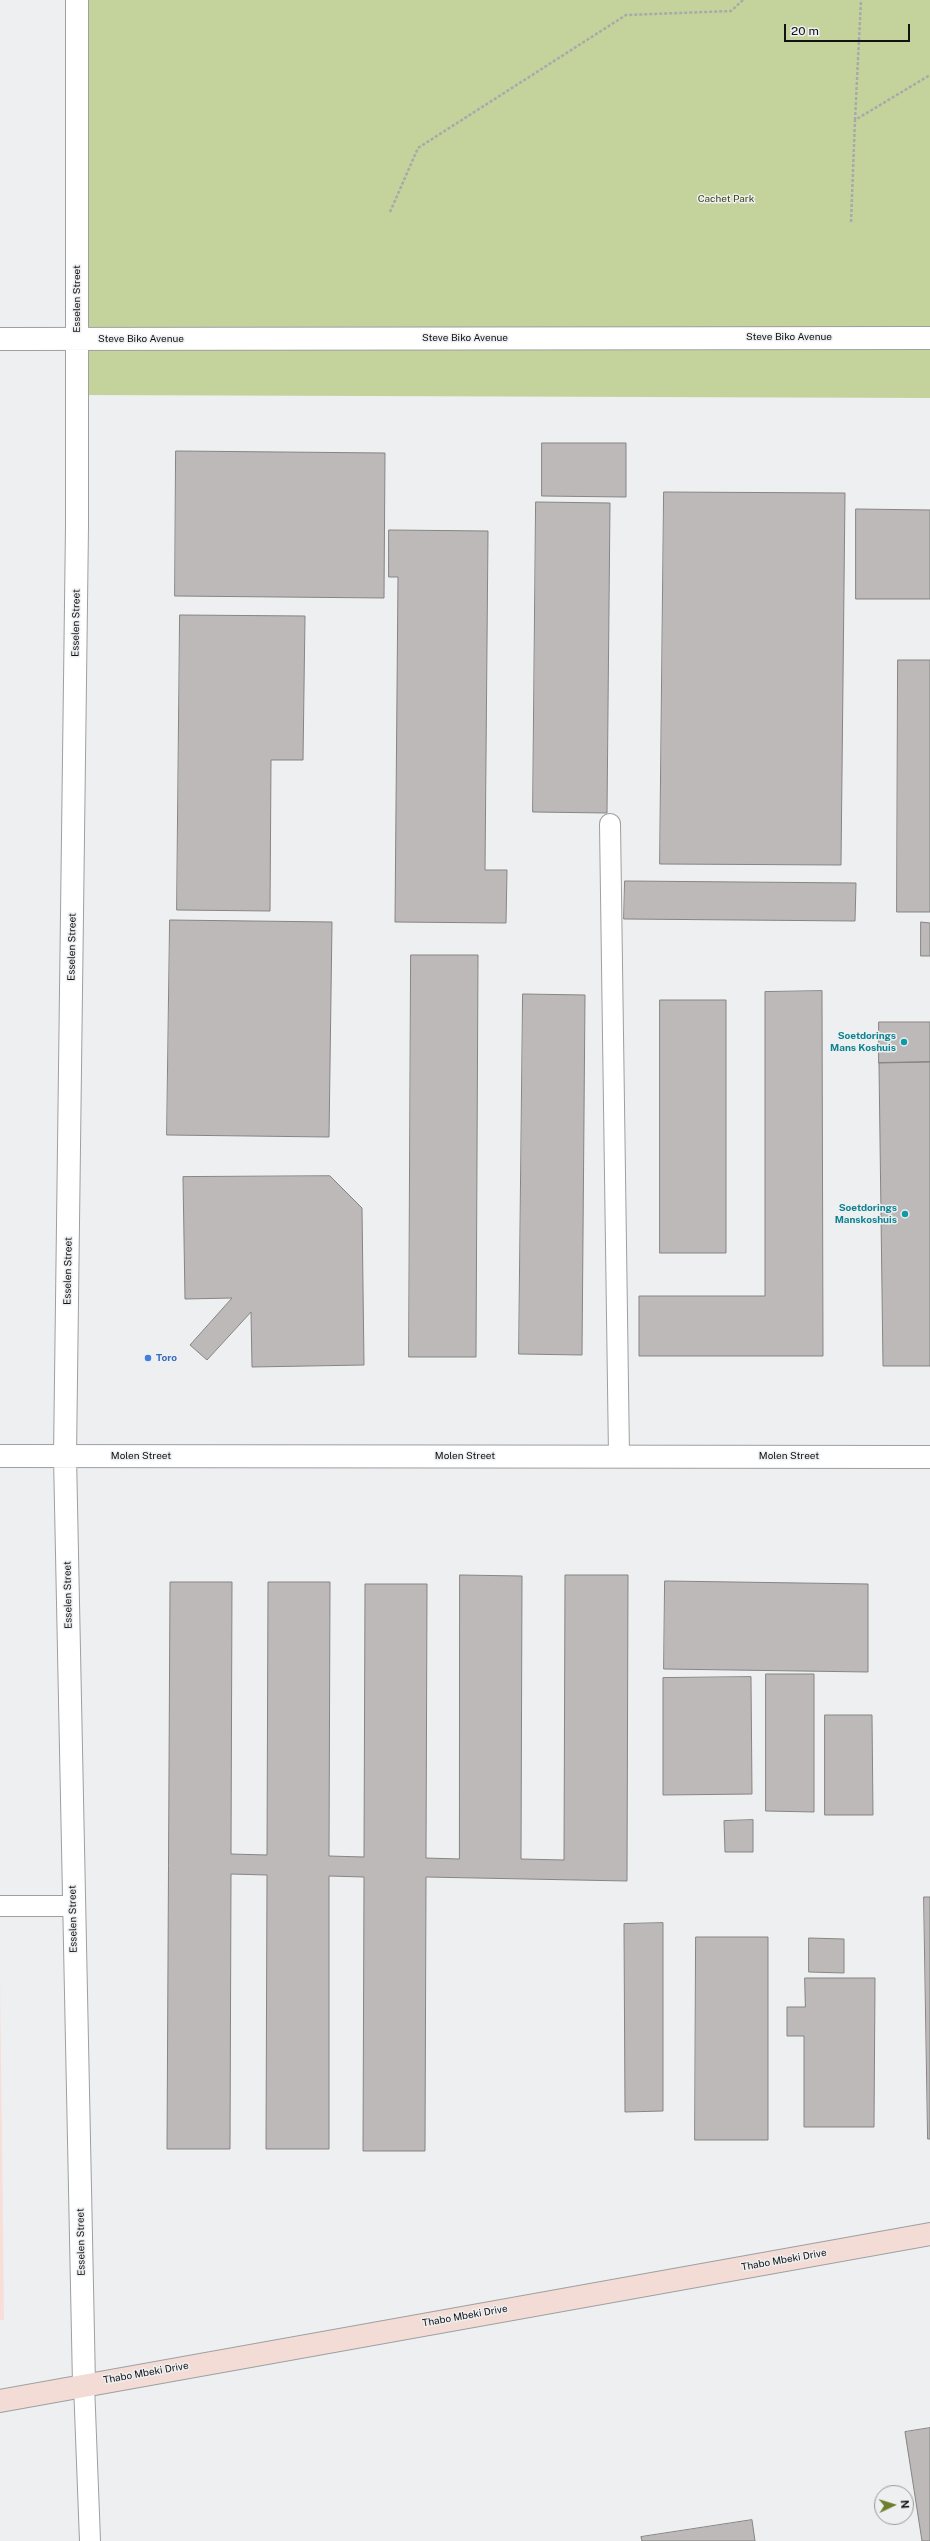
<!DOCTYPE html>
<html>
<head>
<meta charset="utf-8">
<style>
	body { margin:0 }
	#map { position:relative; width:930px; height:2541px; overflow:hidden; background:#eeeff1; font-family:"Public Sans",sans-serif }
	canvas { display:block }
	.north { position:absolute; left:874px; top:2485px; width:40px; height:40px; box-sizing:border-box; background:#eeeff1; border:1px solid #969798; border-radius:50%; rotate:86deg; font-size:11px; font-weight:700; line-height:16px; text-align:center; color:#121213 }
	.north::after { content:''; display:block; margin:auto; width:14px; height:18px; background:#6f7e2c; clip-path:polygon(50% 0,100% 100%,50% 72%,0 100%) }
	.scale { position:absolute; left:784px; top:24px; width:126px; height:18px; box-sizing:border-box; border:2px solid #121213; border-top:0; padding-left:5px; font-size:12px; line-height:14px; white-space:nowrap; color:#121213; -webkit-text-stroke:3px #eeeff1; paint-order:stroke }
</style>
</head>
<body>
<div id="map">
<canvas width="930" height="2541"></canvas>
<div class="north">N</div>
<div class="scale">20 m</div>
</div>
<script>
const context = document.querySelector('canvas').getContext('2d');
context.lineJoin = 'round';
function paint(path, color) { context.fillStyle = color; context.fill(path, 'evenodd'); }
function trace(path, color, width, dash) { context.strokeStyle = color; context.lineWidth = width; context.lineCap = dash ? 'butt' : 'round'; context.setLineDash(dash || []); context.stroke(path); }
function label(font, color, halo, rows, align = 'center') {
  context.font = font + ' "Public Sans",sans-serif'; context.lineWidth = 3; context.setLineDash([]); context.textBaseline = 'middle'; context.strokeStyle = halo; context.fillStyle = color; for (const [text, x, y, turn = 0] of rows) {
    context.save(); context.translate(x, y); context.rotate((+turn || 0) * Math.PI / 180); context.textAlign = isNaN(turn) ? turn : align; if (halo) context.strokeText(text, 0, 0); context.fillText(text, 0, 0); context.restore();
  }
}
paint(new Path2D(`
	M0 1976 4 2320H0Z`), '#f8ded8');
paint(new Path2D(`
	M83 0H930V398L82 395Z`), '#c4d39b');
const building = new Path2D(`
	M542 443H626V497L542 496Z
	M176 451 385 453 384 598 175 596Z
	M664 492 845 493 841 865 660 864Z
	M536 502 610 503 607 813 533 812Z
	M856 509 930 510V599H856Z
	M389 530 488 531 485 870H507L506 923 395 922 398 577H389Z
	M180 615 305 616 303 760H271L270 911 177 910Z
	M898 660H930V912H897Z
	M625 881 856 883 855 921 624 919Z
	M170 920 332 922 329 1137 167 1135Z
	M921 922 930 923V956H921Z
	M411 955H478L476 1357H409Z
	M822 991 823 1356H639V1296H765V992Z
	M523 994 585 995 582 1355 519 1354Z
	M660 1000H726V1253H660Z
	M879 1022H930V1062L879 1063Z
	M930 1062V1366H883L879 1063Z
	M330 1176 362 1208 364 1365 252 1367 251 1312 207 1360 190 1345 232 1298 185 1299 183 1177Z
	M460 1575 522 1576 521 1859 564 1860 565 1575H628L627 1881 426 1877 425 2151H363L364 1877 329 1876V2149H266L267 1875 231 1874 230 2149H167L170 1582H232L231 1854 267 1855 268 1582H330L329 1856 364 1857 365 1584H427L426 1858 459 1859Z
	M665 1581 868 1584V1672L664 1669Z
	M766 1674H814V1812L766 1811Z
	M751 1677 752 1794 663 1795V1678Z
	M825 1715H872L873 1815H825Z
	M753 1820V1852H725L724 1821Z
	M924 1897H930V2139H928Z
	M663 1923V2111L625 2112 624 1924Z
	M696 1937H768V2140H695Z
	M809 1938 844 1939V1973L809 1972Z
	M805 1978H875L874 2127H804V2036H787V2007H805Z
	M930 2428V2541H922L905 2432Z
	M752 2520 755 2541H642L641 2537Z`);
paint(building, '#bcb9b8');
trace(building, '#878584', 1);
const lane = new Path2D(`
	M610 824 619 1456
	M0 1906H73
	M84 2384 90 2541`);
const street = new Path2D(`
	M77 0V526L65 1456 84 2384
	M0 339 930 338
	M0 1456 930 1457`);
const secondary = new Path2D(`
	M0 2401 930 2234`);
trace(lane, '#9e9fa1', 22);
trace(street, '#9e9fa1', 24);
trace(secondary, '#9e9fa1', 24);
trace(new Path2D(`
	M855 120 861 0
	M390 212 418 148 626 15 731 11 743 0
	M851 222 855 120 930 75`), '#a8a9ab', 2.5, [3, 2]);
trace(lane, '#fff', 20);
trace(street, '#fff', 22);
trace(secondary, '#f2dcd5', 22);
for (const [x, y, r, color] of [
	[904,1042,4,"#0f9aa8"],
	[905,1214,4,"#0f9aa8"],
	[148,1358,4,"#3f7fe0"]
]) { const dot = new Path2D(); dot.arc(x, y, r, 0, 2 * Math.PI); context.fillStyle = color; context.fill(dot); trace(dot, '#eeeff1', 1.5); }
label('10px', '#394312', '#eeeff1', [
	["Cachet Park",726,199]
]);
label('10px', '#121213', '#eeeff1', [
	["Esselen Street",77,299,-90],
	["Steve Biko Avenue",789,337],
	["Steve Biko Avenue",465,338],
	["Steve Biko Avenue",141,339],
	["Esselen Street",76,623,-89],
	["Esselen Street",72,947,-89],
	["Esselen Street",68,1271,-89],
	["Molen Street",141,1456],
	["Molen Street",465,1456],
	["Molen Street",789,1456],
	["Esselen Street",68,1595,-91],
	["Esselen Street",73,1919,-91],
	["Esselen Street",81,2242,-91],
	["Thabo Mbeki Drive",784,2260,-10],
	["Thabo Mbeki Drive",465,2316,-10],
	["Thabo Mbeki Drive",146,2373,-10]
]);
label('bold 10px', '#0d838f', '#eeeff1', [
	["Soetdorings",896,1036],
	["Mans Koshuis",896,1048],
	["Soetdorings",897,1208],
	["Manskoshuis",897,1220]
], 'right');
label('bold 10px', '#366cbe', '#eeeff1', [
	["Toro",156,1358]
], 'left');
</script>
</body>
</html>
